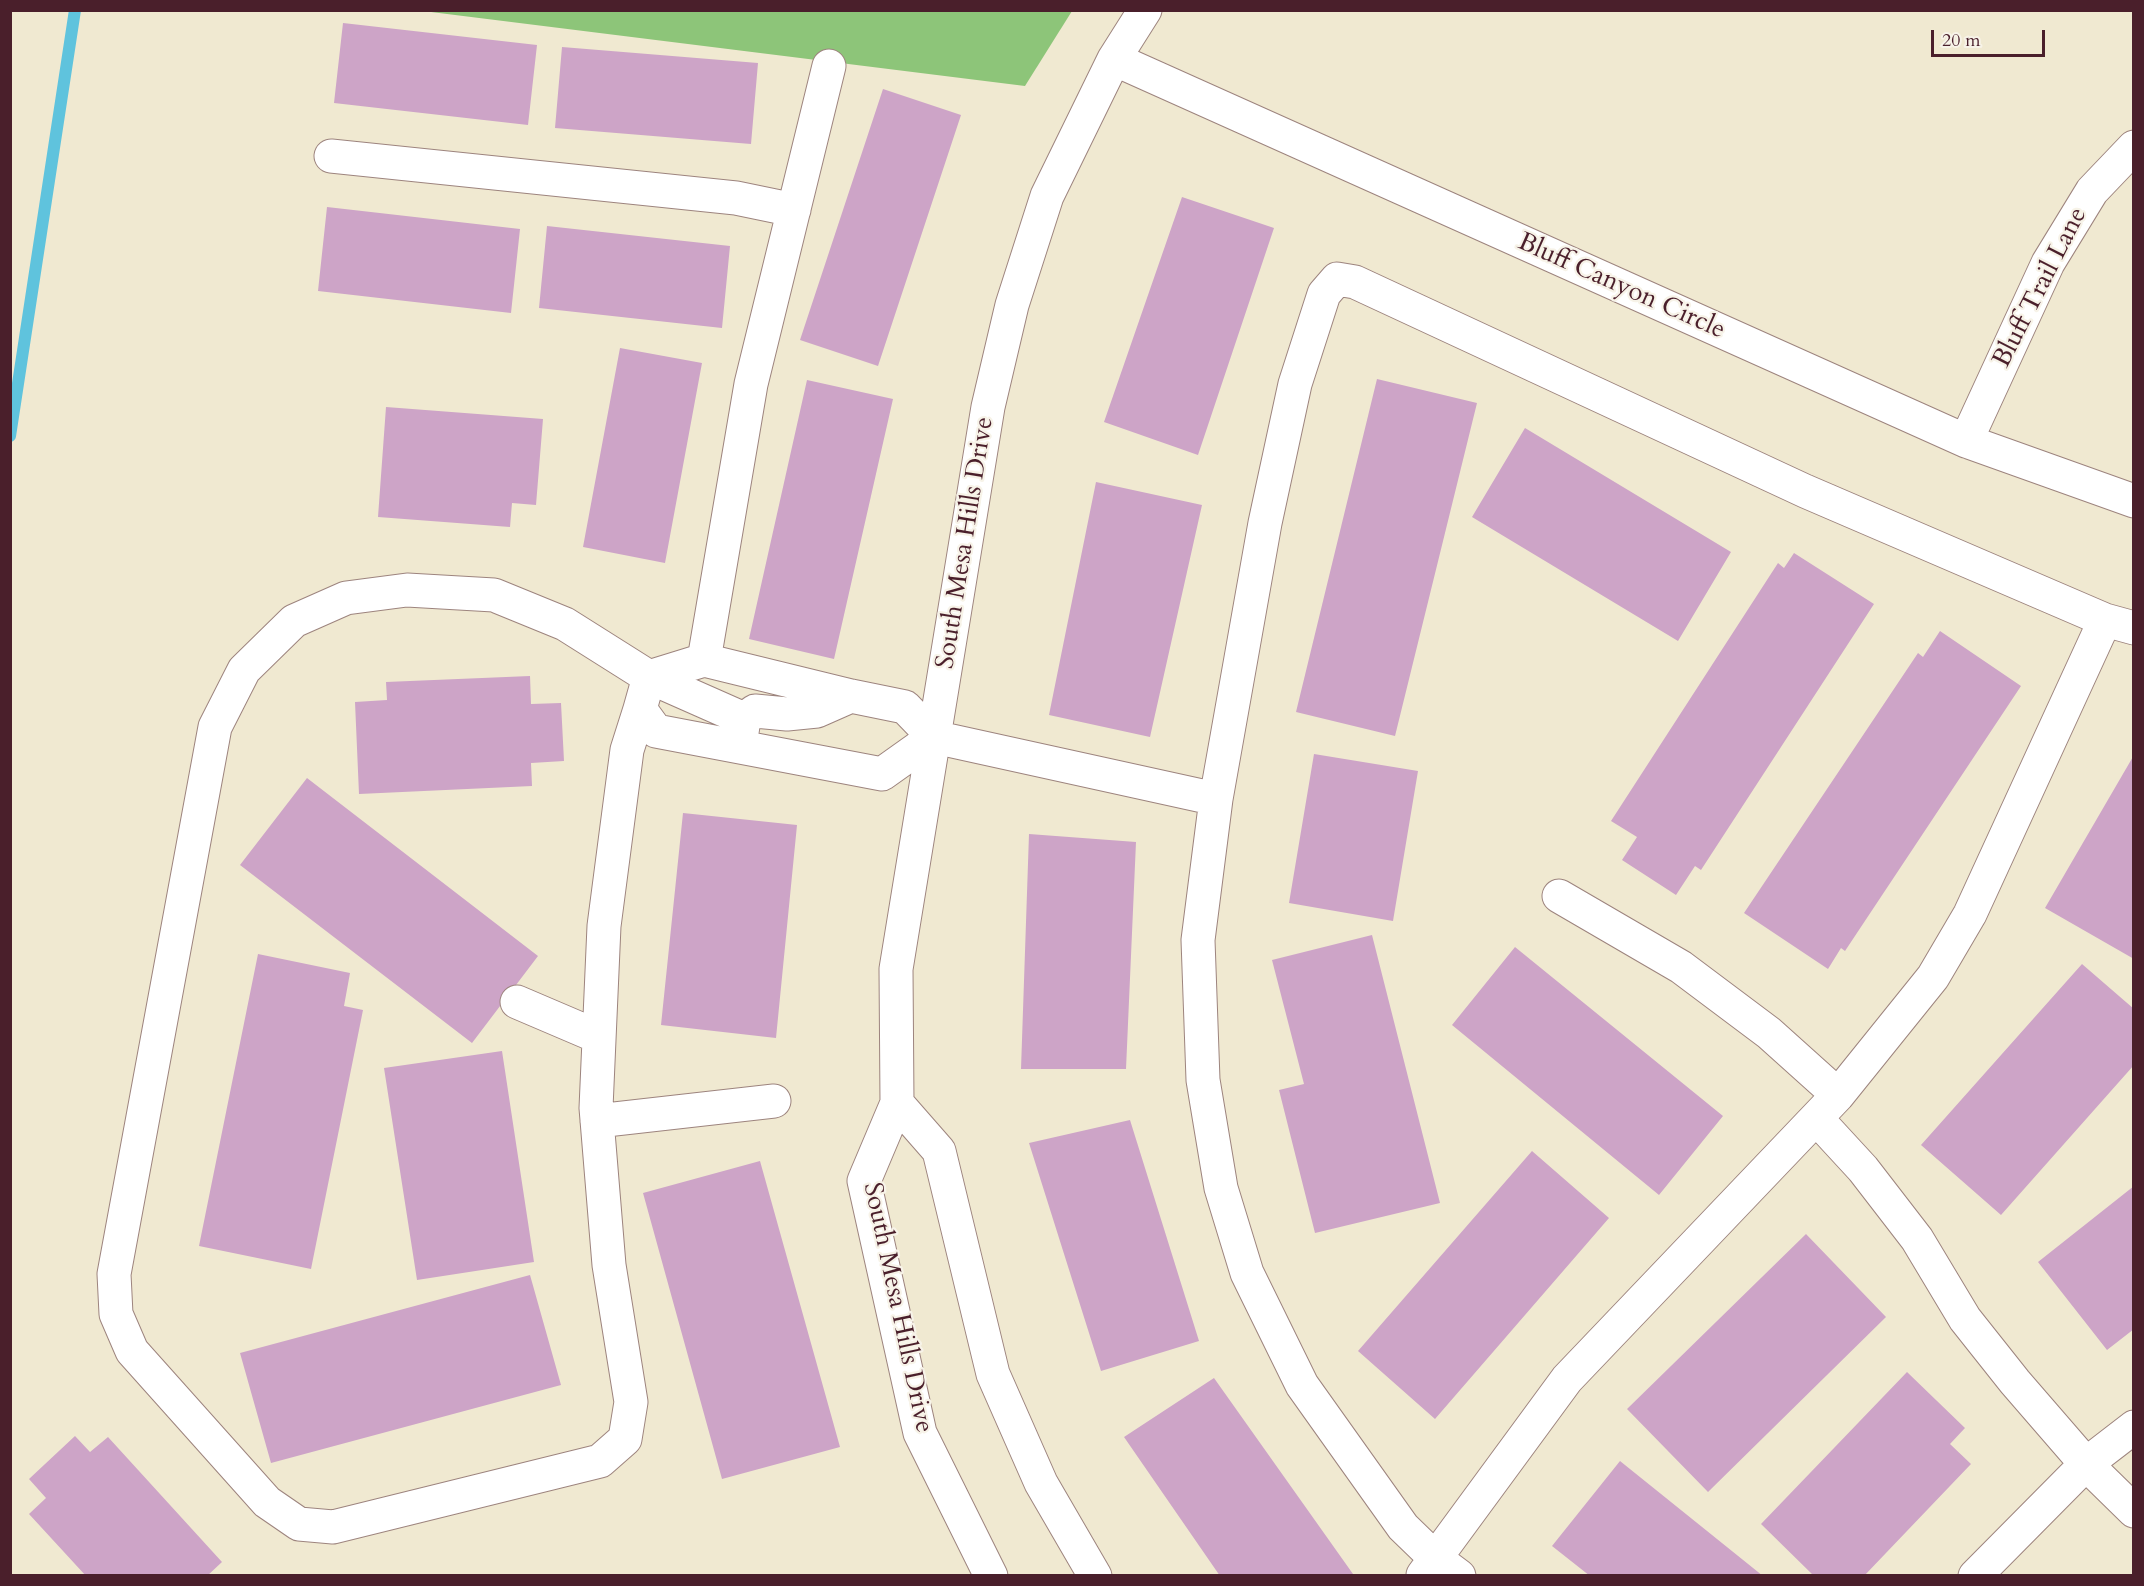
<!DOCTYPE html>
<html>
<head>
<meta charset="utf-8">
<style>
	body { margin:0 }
	#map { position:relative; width:2144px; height:1586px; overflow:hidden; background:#f0e9d1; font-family:Cardo,serif }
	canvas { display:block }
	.frame { position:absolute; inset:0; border:12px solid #4a1f2b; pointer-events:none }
	.scale { position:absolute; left:1931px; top:30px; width:114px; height:27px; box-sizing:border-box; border:3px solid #4a1f2b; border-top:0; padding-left:8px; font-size:18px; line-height:21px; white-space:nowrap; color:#4a1f2b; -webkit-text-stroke:4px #f7f3e8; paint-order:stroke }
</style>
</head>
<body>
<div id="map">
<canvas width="2144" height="1586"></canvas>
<div class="frame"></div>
<div class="scale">20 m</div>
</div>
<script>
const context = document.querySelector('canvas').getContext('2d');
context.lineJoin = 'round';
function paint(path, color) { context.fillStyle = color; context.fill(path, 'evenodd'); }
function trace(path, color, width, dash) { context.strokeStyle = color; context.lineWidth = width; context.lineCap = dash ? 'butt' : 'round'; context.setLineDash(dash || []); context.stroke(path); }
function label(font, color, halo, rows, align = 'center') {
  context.font = font + ' Cardo,serif'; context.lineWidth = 4.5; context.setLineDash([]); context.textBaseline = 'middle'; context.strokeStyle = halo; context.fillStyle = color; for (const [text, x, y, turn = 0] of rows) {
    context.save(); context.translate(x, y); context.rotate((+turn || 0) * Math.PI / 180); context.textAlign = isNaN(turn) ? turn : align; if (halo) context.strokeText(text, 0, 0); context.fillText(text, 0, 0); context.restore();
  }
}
paint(new Path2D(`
	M423 11H1072L1025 86Z`), '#8dc579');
trace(new Path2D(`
	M10 436 75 10`), '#5fc3dd', 12);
paint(new Path2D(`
	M343 23 537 45 528 125 334 103Z
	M562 47 758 63 751 144 555 128Z
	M883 89 961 115 878 366 800 340Z
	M1182 197 1274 228 1198 455 1104 422Z
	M327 207 520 229 511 313 318 291Z
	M547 226 730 246 722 328 539 308Z
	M620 348 702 363 665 563 583 547Z
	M1377 379 1477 403 1395 736 1296 712Z
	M807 380 893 399 834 659 749 639Z
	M386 407 543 419 536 505 512 503 510 527 378 517Z
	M1525 428 1731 552 1678 641 1472 517Z
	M1096 482 1202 505 1150 737 1049 715Z
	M1794 553 1874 604 1701 870 1695 866 1676 895 1622 860 1637 837 1611 821 1778 563 1784 568Z
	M1940 631 2021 686 1845 951 1841 948 1828 969 1744 913 1918 653 1923 657Z
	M530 676 531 704 561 703 564 761 531 763 532 786 359 794 355 702 387 700 386 682Z
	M1314 754 1418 771 1393 921 1289 903Z
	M2134 755V959L2045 908Z
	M307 778 538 956 472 1043 240 865Z
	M683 813 797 825 776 1038 661 1025Z
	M1029 834 1136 842 1126 1069H1021Z
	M1372 935 1440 1203 1315 1233 1279 1090 1304 1084 1272 960Z
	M1515 947 1723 1116 1659 1195 1452 1025Z
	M258 954 350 973 344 1006 363 1010 311 1269 199 1246Z
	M2082 964 2134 1009V1065L2001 1215 1921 1145Z
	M502 1051 534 1262 417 1280 384 1068Z
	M1130 1120 1199 1341 1101 1371 1029 1143Z
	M1532 1151 1609 1218 1435 1419 1358 1351Z
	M760 1161 840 1447 722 1479 643 1193Z
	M2134 1186V1329L2107 1350 2038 1262Z
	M1806 1234 1886 1317 1708 1492 1627 1409Z
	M530 1275 561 1385 271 1463 240 1353Z
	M1907 1372 1965 1428 1950 1444 1971 1464 1864 1576H1814L1761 1524Z
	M1214 1378 1353 1574 1350 1576H1220L1124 1437Z
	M75 1436 90 1452 108 1437 222 1562 207 1576H86L29 1514 46 1498 29 1479Z
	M1620 1461 1763 1576H1590L1552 1546Z`), '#cda4c7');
const minor = new Path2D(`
	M1114 59 1966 441 2134 501
	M331 156 736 198 794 210
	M1966 441 2048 263 2092 191 2134 147
	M704 660 751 384 829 66
	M640 709 627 750 604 926 596 1108 609 1265 631 1402 625 1439 600 1461 333 1527 299 1524 267 1502 132 1351 116 1314 114 1274 215 727 244 670 294 621 346 598 407 590 494 595 565 624 649 677 744 719
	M934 737 882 774 656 731 640 709 649 677 704 660 851 696 905 707 934 737 1216 799
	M741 739 744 719 755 711 787 714 817 711 851 696
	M1559 896 1681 967 1769 1033 1838 1095
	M517 1002 599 1037
	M897 1103 939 1151 993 1374 1041 1483 1095 1576
	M1816 1118 1863 1169 1917 1239 1965 1319 2015 1382 2086 1464 2134 1511
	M597 1121 774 1101
	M1423 1575 1567 1379 1838 1095 1933 977 1970 914 2105 620
	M991 1576 920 1433 864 1181 897 1103 896 969 988 407 1012 305 1047 196 1114 59 1145 10
	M1459 1576 1435 1558 1403 1527 1302 1385 1247 1273 1221 1188 1203 1080 1198 940 1216 799 1265 523 1295 384 1324 294 1337 279 1355 282 1805 491 2105 620 2134 628
	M1975 1576 2086 1464 2134 1427`);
trace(minor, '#9d847e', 35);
trace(minor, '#fff', 33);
label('26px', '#4a1f2b', '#f7f3e8', [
	["Bluff Canyon Circle",1621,287,24],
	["Bluff Trail Lane",2041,288,-63],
	["South Mesa Hills Drive",966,543,-81],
	["South Mesa Hills Drive",897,1308,78]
]);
</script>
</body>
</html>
